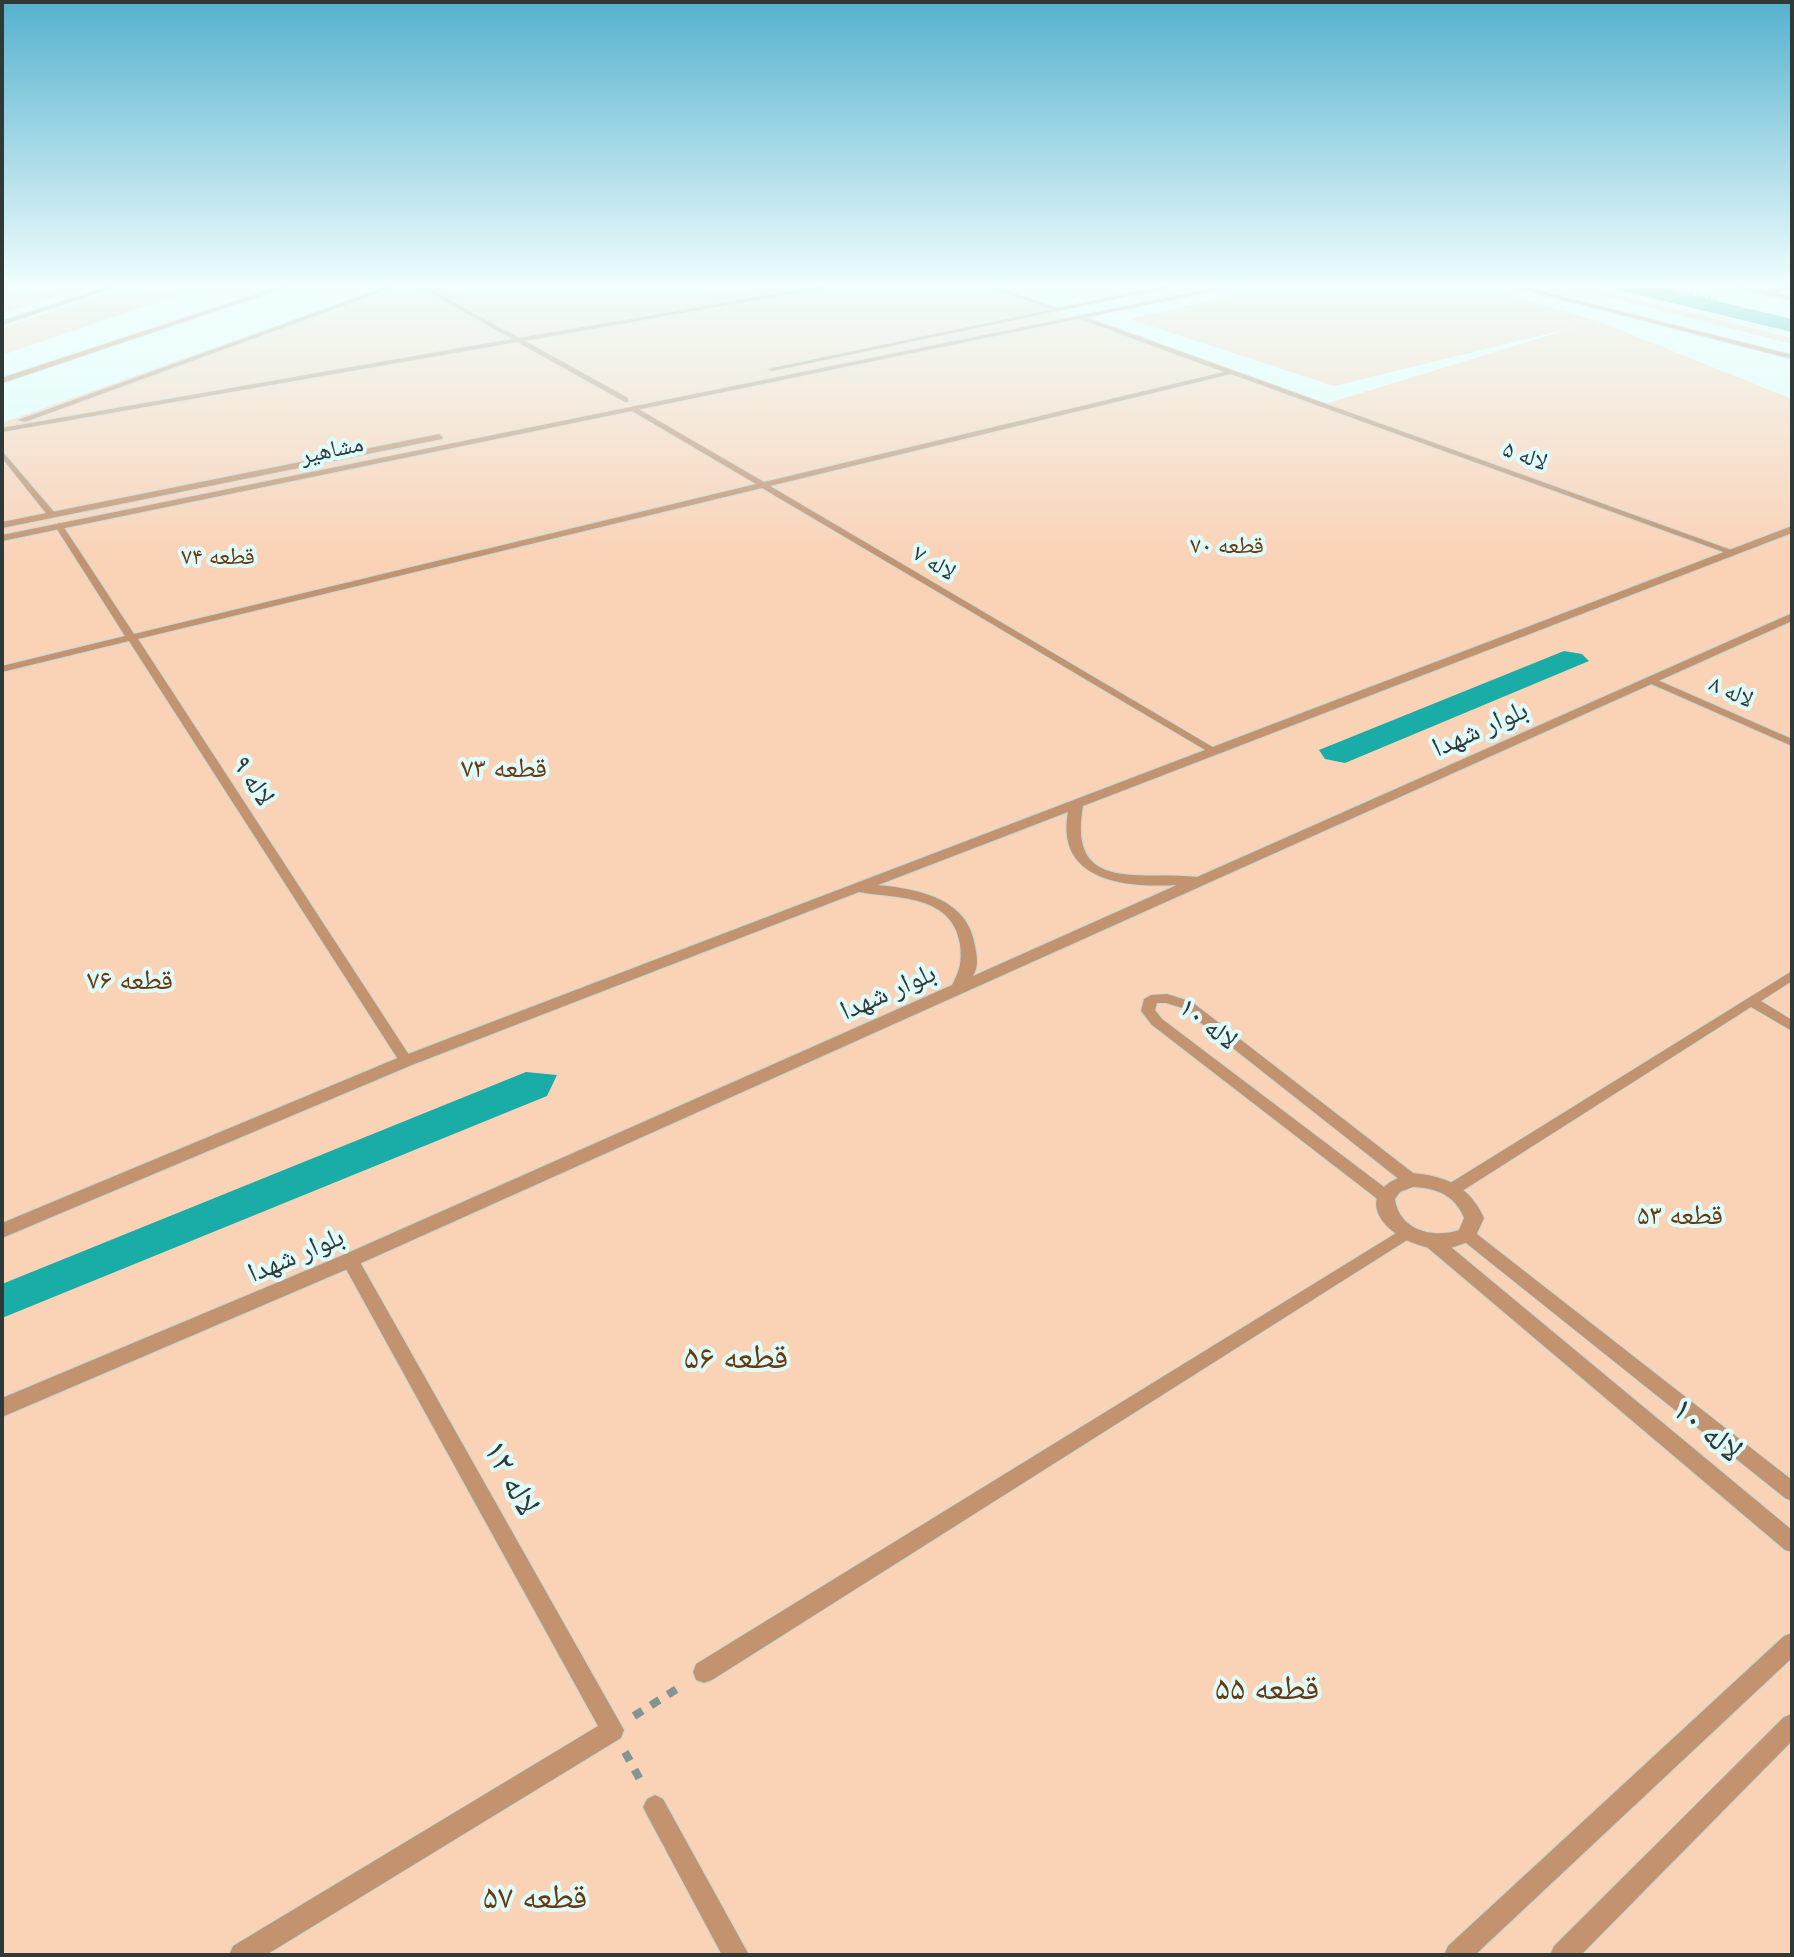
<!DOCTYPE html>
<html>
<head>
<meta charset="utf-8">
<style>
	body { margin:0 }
	#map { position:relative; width:1794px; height:1957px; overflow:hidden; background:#e0fcfa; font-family:Raleway,sans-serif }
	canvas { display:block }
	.frame { position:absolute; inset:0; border:4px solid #2e3938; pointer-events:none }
</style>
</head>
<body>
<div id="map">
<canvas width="1794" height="1957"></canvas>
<div class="frame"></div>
</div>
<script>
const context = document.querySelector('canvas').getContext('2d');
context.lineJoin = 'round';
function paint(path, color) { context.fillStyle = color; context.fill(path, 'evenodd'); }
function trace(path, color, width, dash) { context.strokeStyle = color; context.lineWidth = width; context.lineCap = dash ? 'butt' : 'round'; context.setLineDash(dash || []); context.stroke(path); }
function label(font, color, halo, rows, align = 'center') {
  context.font = font + ' Raleway,"Noto Naskh Arabic",sans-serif'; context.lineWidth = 8; context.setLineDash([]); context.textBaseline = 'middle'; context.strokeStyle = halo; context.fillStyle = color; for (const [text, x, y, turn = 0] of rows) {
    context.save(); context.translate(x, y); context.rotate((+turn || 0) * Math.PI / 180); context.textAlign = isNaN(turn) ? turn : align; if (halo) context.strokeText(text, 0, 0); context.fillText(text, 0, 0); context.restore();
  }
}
paint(new Path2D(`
	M2 286H89L2 314Z
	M127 286H205L2 355V328Z
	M388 286H986L1322 405 1576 327 1334 386 1129 319 1277 286H1475L1598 321 1792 399V1955H2V423Z
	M1562 286H1583L1792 338V344Z`), '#fad2b6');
paint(new Path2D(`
	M1602 286H1654L1792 319V332Z
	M1564 651 1582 654 1589 661 1345 763 1325 759 1319 750Z
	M526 1072 557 1075 547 1096 2 1318V1284Z`), '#1aaca7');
const service = new Path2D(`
	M110 286H118L2 325V321Z
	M389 286H397L25 422 18 420Z
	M418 286H425L519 338 822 286H834L525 341 628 398V402H625L517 342 2 432V428L512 339Z
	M986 286H994L1059 309 1054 310Z
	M1787 286H1792V288L1768 296 1765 294Z
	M1079 315 1737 552 1729 554 1231 374 770 486 1216 749 1218 751 1212 754 762 488 138 639 413 1061 406 1066 401 1064 129 641 2 672V666L125 636 55 526 59 523 63 526 134 634 756 484 632 411V407H635L764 482 1224 372 1077 318Z
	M2 451 55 513V517H49L2 458Z
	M1653 678 1792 739V746L1649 683 1648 681Z
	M1792 971V981L1761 1001 1792 1020V1031L1751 1007 1459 1193H1447L1445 1189 1447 1185Z
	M1167 994 1192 1002 1417 1176 1419 1180 1417 1184H1405L1182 1008 1166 1003H1157L1155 1010 1162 1019 1392 1193 1394 1197 1392 1201 1386 1203 1380 1201 1152 1025 1141 1011 1144 999 1151 995Z
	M1406 1227 1412 1229 1414 1233 1412 1237 712 1680 704 1683 696 1680 693 1672 696 1664Z
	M1467 1229 1473 1231 1792 1480V1501L1785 1498 1461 1239 1459 1235 1461 1231Z
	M1434 1237 1440 1238 1792 1530V1552L1785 1550 1428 1248 1425 1243 1428 1238Z
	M350 1253 356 1255 624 1730 621 1738 266 1955H229L233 1946 598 1726 341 1260 344 1255Z
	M1792 1633V1658L1475 1955H1444L1448 1946 1784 1636Z
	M1792 1714V1741L1581 1955H1550L1554 1946 1784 1717Z
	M655 1795 663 1799 749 1955H722L647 1815 643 1807 647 1799Z`);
const minor = new Path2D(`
	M281 286H290L2 383V378Z
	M1411 1173C1444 1175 1470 1186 1484 1218L1474 1240C1464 1243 1454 1248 1444 1249 1395 1250 1338 1195 1411 1173ZM1413 1187C1436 1188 1455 1195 1464 1218L1459 1230C1433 1239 1399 1230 1395 1199L1400 1192Z`);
const tertiary = new Path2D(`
	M1164 286H1176L772 371 768 369Z
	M1225 286H1237L2 541V535Z
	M1510 286H1520L1792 355V359Z
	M1730 286H1741L1792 297V301Z
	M439 434 443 437 442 439 2 528V522Z
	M1792 526V533L1083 806C1067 895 1142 870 1197 877L1788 615 1792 614V621L357 1265 2 1417V1398L343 1255 952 985C960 970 962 962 960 944 952 894 897 899 859 892L412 1065 2 1238V1223L400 1057ZM1068 812C1055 881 1125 888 1177 885L973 976C979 965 977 957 975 946 968 898 918 889 878 885Z`);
trace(service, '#c0d9d7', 2);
trace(minor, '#c0d9d7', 2);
trace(tertiary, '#c0d9d7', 2);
trace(new Path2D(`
	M1661 286 1719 300`), '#829594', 2, [3, 3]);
trace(new Path2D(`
	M634 1716 683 1685
	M625 1752 643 1785`), '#829594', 8, [10, 10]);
paint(service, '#c3926f');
paint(minor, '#c3926f');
paint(tertiary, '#c3926f');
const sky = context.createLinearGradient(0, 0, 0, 560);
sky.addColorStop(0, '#55b1ce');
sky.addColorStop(0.51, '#f1fefd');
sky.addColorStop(1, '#f1fefd00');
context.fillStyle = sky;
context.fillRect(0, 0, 1794, 560);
label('24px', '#2e3938', '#e0fcfa', [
	["مشاهیر",332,450,-12],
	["لاله ۵",1525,456,20],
	["لاله ۷",934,563,31],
	["لاله ۸",1731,692,24]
]);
label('24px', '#683910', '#e0fcfa', [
	["قطعه ۷۰",1227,546],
	["قطعه ۷۴",218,557]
]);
label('28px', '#2e3938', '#e0fcfa', [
	["بلوار شهدا",1480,729,-24],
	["لاله ۹",253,781,57],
	["بلوار شهدا",888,992,-24],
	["لاله ۱۰",1208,1024,38],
	["بلوار شهدا",296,1255,-23]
]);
label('28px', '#683910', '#e0fcfa', [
	["قطعه ۷۳",504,769],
	["قطعه ۷۶",130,981],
	["قطعه ۵۳",1680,1216]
]);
label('34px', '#683910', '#e0fcfa', [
	["قطعه ۵۶",736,1358],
	["قطعه ۵۵",1267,1689],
	["قطعه ۵۷",535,1898]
]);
label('34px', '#2e3938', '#e0fcfa', [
	["لاله ۱۰",1707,1430,40],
	["لاله ۱۲",511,1478,61]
]);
</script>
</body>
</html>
